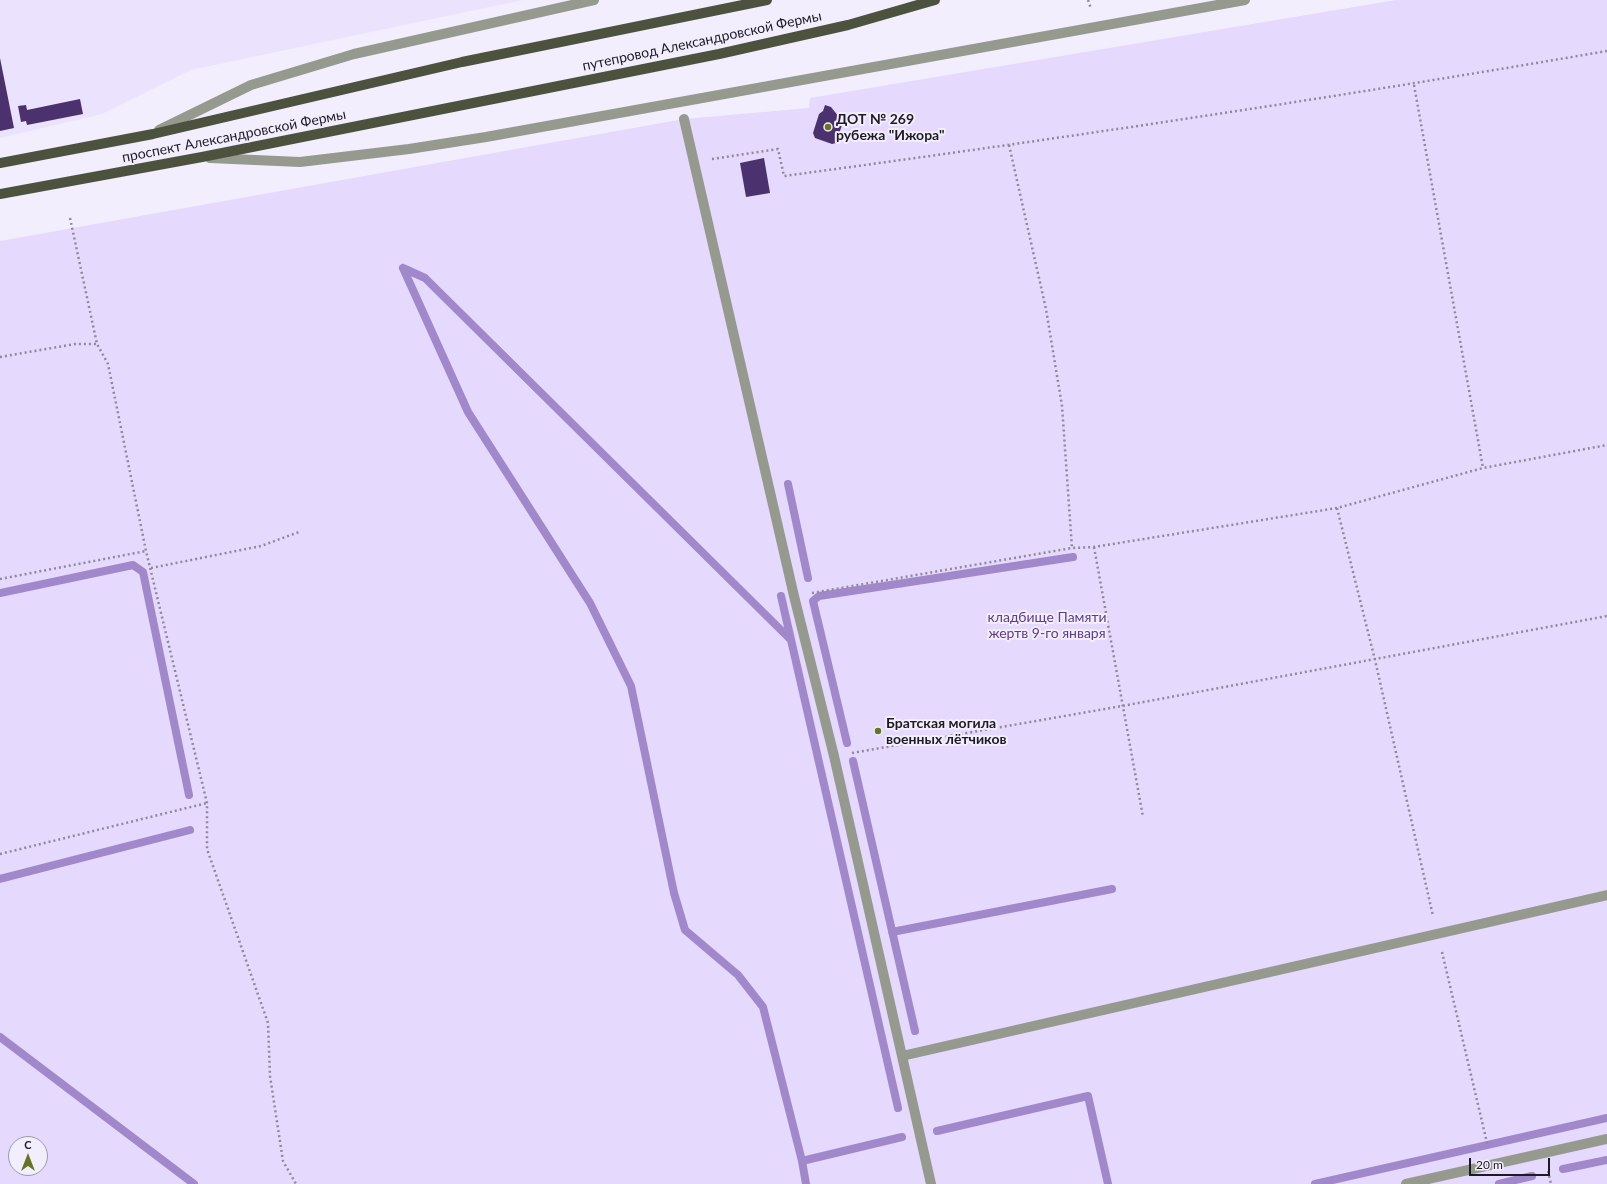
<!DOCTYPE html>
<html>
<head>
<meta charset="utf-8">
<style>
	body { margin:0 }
	#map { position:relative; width:1607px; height:1184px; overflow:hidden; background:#f3eefd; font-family:Lato,sans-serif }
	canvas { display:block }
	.north { position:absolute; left:8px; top:1136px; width:40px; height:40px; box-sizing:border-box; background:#f3eefd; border:1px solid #9d99a6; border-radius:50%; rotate:0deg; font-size:11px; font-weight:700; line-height:16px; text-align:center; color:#1d1a23 }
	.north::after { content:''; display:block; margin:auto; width:14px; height:18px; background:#657523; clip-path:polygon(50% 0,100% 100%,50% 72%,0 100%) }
	.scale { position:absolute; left:1469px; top:1158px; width:81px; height:18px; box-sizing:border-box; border:2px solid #1d1a23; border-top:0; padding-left:5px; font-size:12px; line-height:14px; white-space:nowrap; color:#1d1a23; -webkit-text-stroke:3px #f3eefd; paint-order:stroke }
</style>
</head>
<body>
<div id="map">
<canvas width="1607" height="1184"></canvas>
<div class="north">С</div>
<div class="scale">20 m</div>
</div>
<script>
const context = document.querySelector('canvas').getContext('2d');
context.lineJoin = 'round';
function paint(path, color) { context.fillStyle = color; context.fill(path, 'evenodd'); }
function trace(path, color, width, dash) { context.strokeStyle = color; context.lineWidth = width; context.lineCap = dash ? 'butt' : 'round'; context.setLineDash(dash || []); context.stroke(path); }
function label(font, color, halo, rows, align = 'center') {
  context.font = font + ' Lato,sans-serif'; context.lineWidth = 4; context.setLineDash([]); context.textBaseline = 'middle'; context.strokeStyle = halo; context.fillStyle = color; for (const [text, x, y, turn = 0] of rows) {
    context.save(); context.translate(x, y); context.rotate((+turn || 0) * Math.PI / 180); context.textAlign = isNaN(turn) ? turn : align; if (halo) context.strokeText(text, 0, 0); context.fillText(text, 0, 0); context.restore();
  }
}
paint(new Path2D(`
	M0 0H523L191 70 102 114 0 138Z`), '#ebe3fd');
paint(new Path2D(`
	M1396 0H1607V1184H0V241L684 119 809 108 810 98ZM16 1144H40V1168H16Z`), '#e5d9fd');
trace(new Path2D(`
	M403 268 468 412 590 603 631 686 674 893 685 930 738 975 763 1007 802 1161
	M403 268 425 278 790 639
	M788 484 808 578
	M0 593 133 565 143 572 189 795
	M781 596 898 1108
	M847 743 813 601 819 596 1073 557
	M853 761 915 1031
	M0 879 190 830
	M892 932 1112 889
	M0 1037 194 1184
	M937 1131 1088 1096 1108 1184
	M1563 1169 1607 1160
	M806 1184 802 1161 902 1137
	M1315 1184 1607 1118
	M1499 1184 1532 1176`), '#a188cb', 8);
paint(new Path2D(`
	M0 58 14 128 0 131Z
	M80 99 83 114 27 125 26 121 21 122 18 106 26 105 27 110Z
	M825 105 831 107 843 122 836 143 832 144 815 138 813 133 819 114 823 111Z
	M764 158 770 193 746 197 740 163Z`), '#4b326e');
trace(new Path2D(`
	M1088 0 1091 9
	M1414 85 1483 468
	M1009 145 1046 309 1062 406 1072 548
	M712 159 778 149 784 176C1059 139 1333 98 1607 51
	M70 218 97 344 108 364 146 551 207 803V849L268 1023 270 1076 283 1161 296 1184
	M0 357 75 344H97
	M1337 508 1375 660 1433 916
	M1094 547 1143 817
	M151 568 261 546 299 532
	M0 579 146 551
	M812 593 1072 548 1094 547 1337 508 1483 468 1607 445
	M852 753 1122 706 1607 616
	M0 854 207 803
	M1442 952 1488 1147
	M1548 1171 1551 1184`), '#8e8a96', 2.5, [2, 3]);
trace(new Path2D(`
	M684 119 794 596 834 756 931 1184
	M159 130 251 85 354 54 594 0
	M210 158 300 162 409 149 486 137 1245 0
	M902 1056 1607 895
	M1406 1184 1607 1139`), '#96998e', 10);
trace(new Path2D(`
	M0 163 153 134 462 62 767 0
	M0 194 202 157 719 54 848 25 935 0`), '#4d523f', 10);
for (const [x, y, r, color] of [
	[828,127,4,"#657523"],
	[878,731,4,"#657523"]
]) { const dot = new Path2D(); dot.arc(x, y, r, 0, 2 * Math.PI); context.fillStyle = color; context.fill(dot); trace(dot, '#f3eefd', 1.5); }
label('14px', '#1d1a23', '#f3eefd', [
	["путепровод Александровской Фермы",702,41,-12],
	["проспект Александровской Фермы",234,136,-11]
]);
label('bold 14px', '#1d1a23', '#f3eefd', [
	["ДОТ № 269",836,119],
	["рубежа \"Ижора\"",836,135],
	["Братская могила",886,723],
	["военных лётчиков",886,739]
], 'left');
label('14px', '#5e3b8c', '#f3eefd', [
	["кладбище Памяти",1047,617],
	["жертв 9-го января",1047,633]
]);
</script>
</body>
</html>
